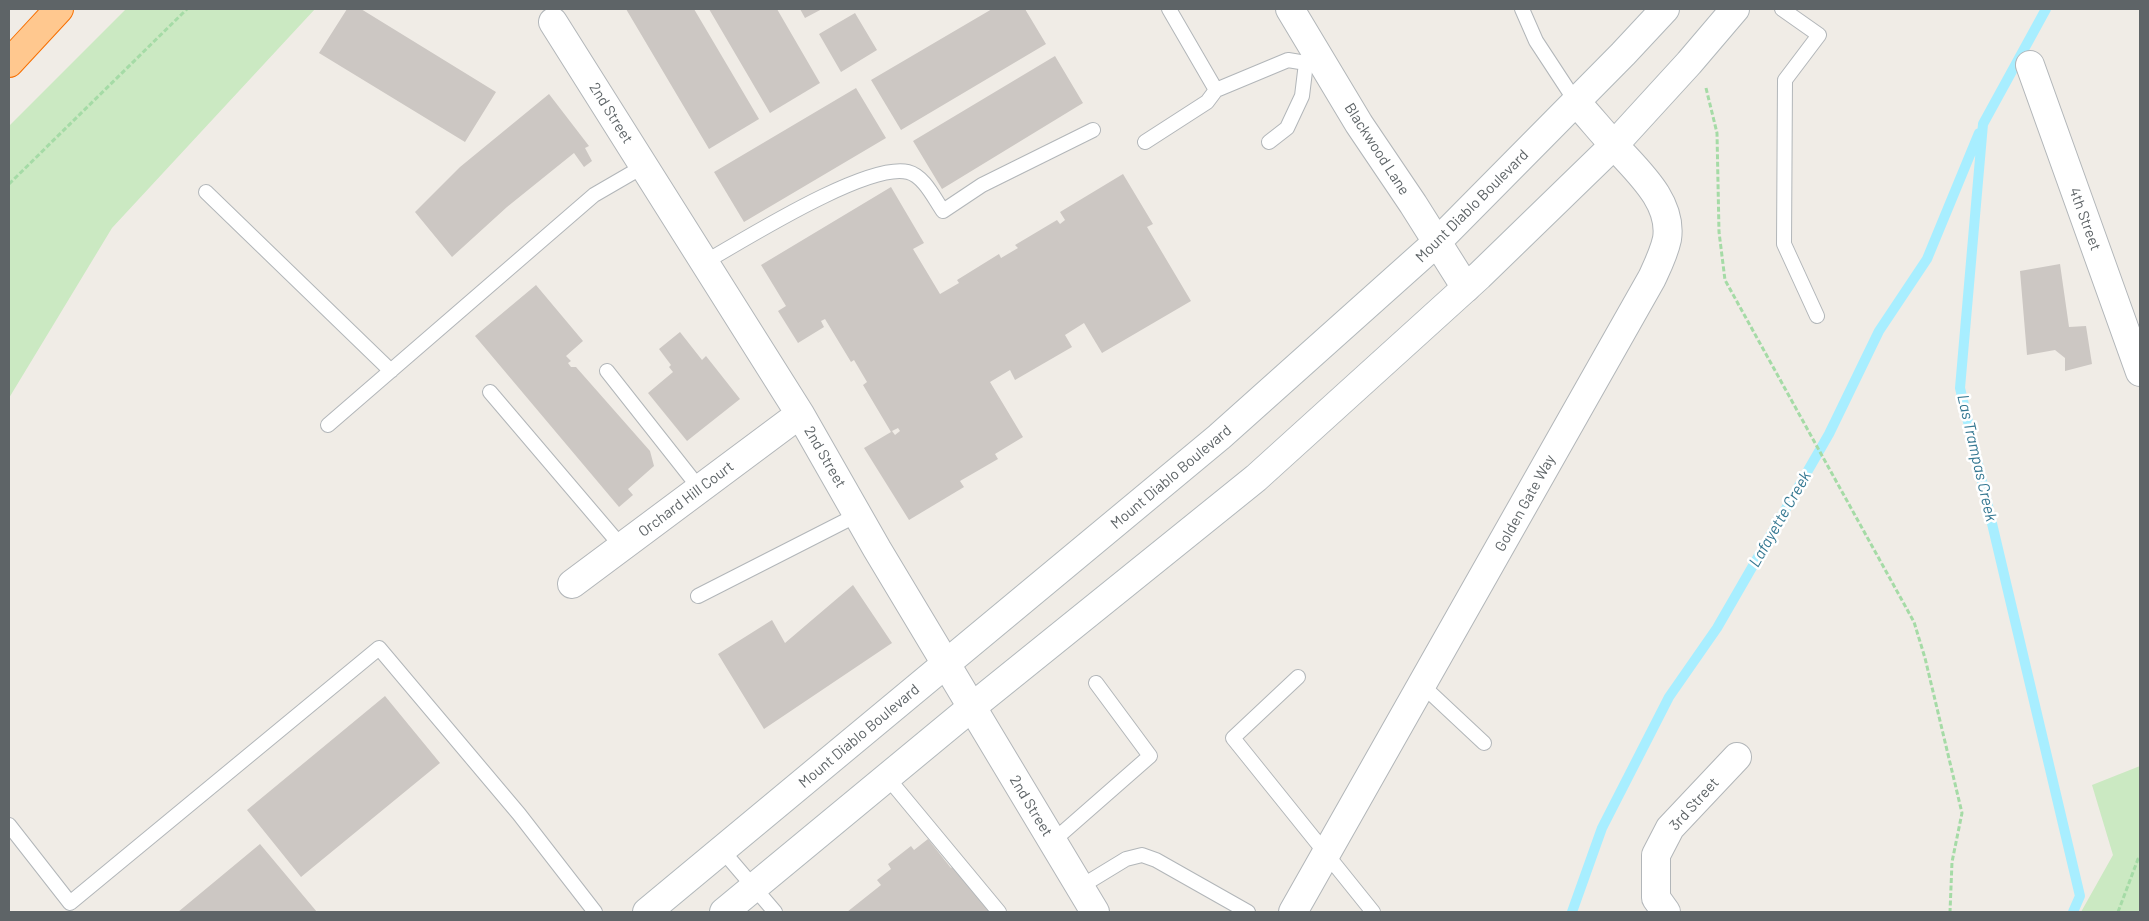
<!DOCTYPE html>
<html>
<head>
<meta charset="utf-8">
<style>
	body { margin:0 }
	#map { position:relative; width:2149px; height:921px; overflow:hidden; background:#f0ece6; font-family:Barlow,sans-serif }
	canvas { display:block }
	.frame { position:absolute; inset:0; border:10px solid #5e6467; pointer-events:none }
</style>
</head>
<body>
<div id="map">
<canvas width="2149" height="921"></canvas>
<div class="frame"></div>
</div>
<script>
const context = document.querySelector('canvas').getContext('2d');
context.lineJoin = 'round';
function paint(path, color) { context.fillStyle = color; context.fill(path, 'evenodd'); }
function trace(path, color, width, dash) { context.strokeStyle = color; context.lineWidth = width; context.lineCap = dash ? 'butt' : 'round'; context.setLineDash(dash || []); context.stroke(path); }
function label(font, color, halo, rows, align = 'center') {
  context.font = font + ' Barlow,sans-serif'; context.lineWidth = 5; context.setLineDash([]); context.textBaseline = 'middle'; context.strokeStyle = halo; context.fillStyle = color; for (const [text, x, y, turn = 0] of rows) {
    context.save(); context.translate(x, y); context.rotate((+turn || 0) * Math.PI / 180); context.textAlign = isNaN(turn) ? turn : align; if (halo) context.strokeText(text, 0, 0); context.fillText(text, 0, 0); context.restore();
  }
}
paint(new Path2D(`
	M126 9H315L112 228 9 398V126Z
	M2140 766V912H2081L2113 855 2092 785Z`), '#cbe9c2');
trace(new Path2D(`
	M2046 9 1983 124 1960 388 2080 896 2073 912
	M1572 912 1602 828 1669 697 1717 628 1829 434 1879 331 1927 259 1979 133`), '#a8eeff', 10);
paint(new Path2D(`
	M347 9H361L496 92 465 142 319 53Z
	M626 9H694L759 119 709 149Z
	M709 9H777L820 83 770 113Z
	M800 9H822L805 18Z
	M992 9H1025L1046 44 901 130 871 80Z
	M855 13 877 50 841 72 819 34Z
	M1055 56 1083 103 942 189 913 141Z
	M856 88 886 138 744 222 714 172Z
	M549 94 589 146 585 148 592 161 584 167 574 153 507 207 452 257 415 212 460 167Z
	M1123 174 1153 224 1147 227 1191 301 1102 353 1084 323 1065 335 1072 347 1015 380 1010 370 990 382 1023 437 995 454 998 459 960 481 964 487 909 520 864 448 891 432 863 385 867 382 854 360 851 362 825 319 821 321 824 327 798 343 778 311 786 306 761 265 891 187 924 243 913 249 940 294 959 283 957 280 999 254 1001 258 1018 248 1015 245 1057 220 1060 224 1065 220 1060 212ZM898 428 900 431 895 435 892 431Z
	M2060 264 2069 327 2086 326 2092 364 2065 371V358L2055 350 2027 355 2020 271Z
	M536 285 583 341 566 356 571 361 568 363 571 367H576L650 451 654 466 628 489 633 495 619 507 475 336Z
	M680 332 702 360 706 356 740 399 687 441 648 393 673 372 669 367 671 365 659 349Z
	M853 585 892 643 764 729 718 654 772 620 785 643Z
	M385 696 440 763 301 877 247 810Z
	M928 839 951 868 955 865 991 910 988 912H847L881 885 877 880 891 869 888 864 911 846 914 850Z
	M260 844 317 912H178Z`), '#ccc7c3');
const service = new Path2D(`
	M1169 9 1216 90
	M1522 9 1536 41 1576 102
	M1782 9 1819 35 1785 80 1784 244 1817 316
	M1145 142 1207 102 1216 90 1288 60 1306 63
	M1269 142 1287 128 1302 96 1306 63 1312 59
	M206 192 391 371
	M705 262C744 240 867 162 908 172 924 176 934 198 943 211L982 185 1093 130
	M607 371 700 489
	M490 392 622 547
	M328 425 594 195 644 166
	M698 596 857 515
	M1298 677 1233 738 1373 912
	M1422 685 1484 743
	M887 777 999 912
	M9 825 70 903 379 648 519 814 595 912
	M1053 841 1150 756 1096 683
	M722 850 775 912
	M1080 887 1126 859 1142 855 1156 860 1248 912`);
const minor = new Path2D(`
	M1290 9 1359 124 1413 204 1466 288
	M553 22 800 414 877 549 1095 912
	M2030 65 2140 372
	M572 584 800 414
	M1293 912 1652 278C1658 265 1664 253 1667 239 1673 201 1636 170 1614 145 1601 131 1589 116 1576 102
	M1666 912 1656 898V855L1670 828 1737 757`);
const secondary = new Path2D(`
	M647 912 1219 437 1436 243 1623 54 1665 9
	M724 912 972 707 1256 478 1479 276 1614 145 1689 63 1735 9`);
const motorway = new Path2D(`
	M9 63 59 9`);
trace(service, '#b2b6b9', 16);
trace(minor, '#b2b6b9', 30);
trace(secondary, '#b2b8bb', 30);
trace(motorway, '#f76f00', 30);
trace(new Path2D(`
	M1706 88 1717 133 1719 232 1725 280 1914 622 1925 658 1962 813 1952 862 1950 912
	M9 184 187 9
	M2118 912 2138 859 2140 858`), '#a5dba6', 3, [5, 2.5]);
trace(service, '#fff', 14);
trace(minor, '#fff', 28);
trace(secondary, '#fff', 28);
trace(motorway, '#ffc88f', 28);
label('15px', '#5e6467', '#fff', [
	["2nd Street",611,113,58],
	["Blackwood Lane",1377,149,57],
	["Mount Diablo Boulevard",1472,206,-45],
	["4th Street",2085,219,70],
	["2nd Street",825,457,60],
	["Mount Diablo Boulevard",1171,477,-40],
	["Orchard Hill Court",686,499,-37],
	["Golden Gate Way",1525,503,-61],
	["Mount Diablo Boulevard",859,736,-40],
	["3rd Street",1694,804,-48],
	["2nd Street",1031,806,59]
]);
label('italic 16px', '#357892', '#fff', [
	["Las Trampas Creek",1977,458,77],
	["Lafayette Creek",1780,519,-60]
]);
</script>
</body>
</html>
